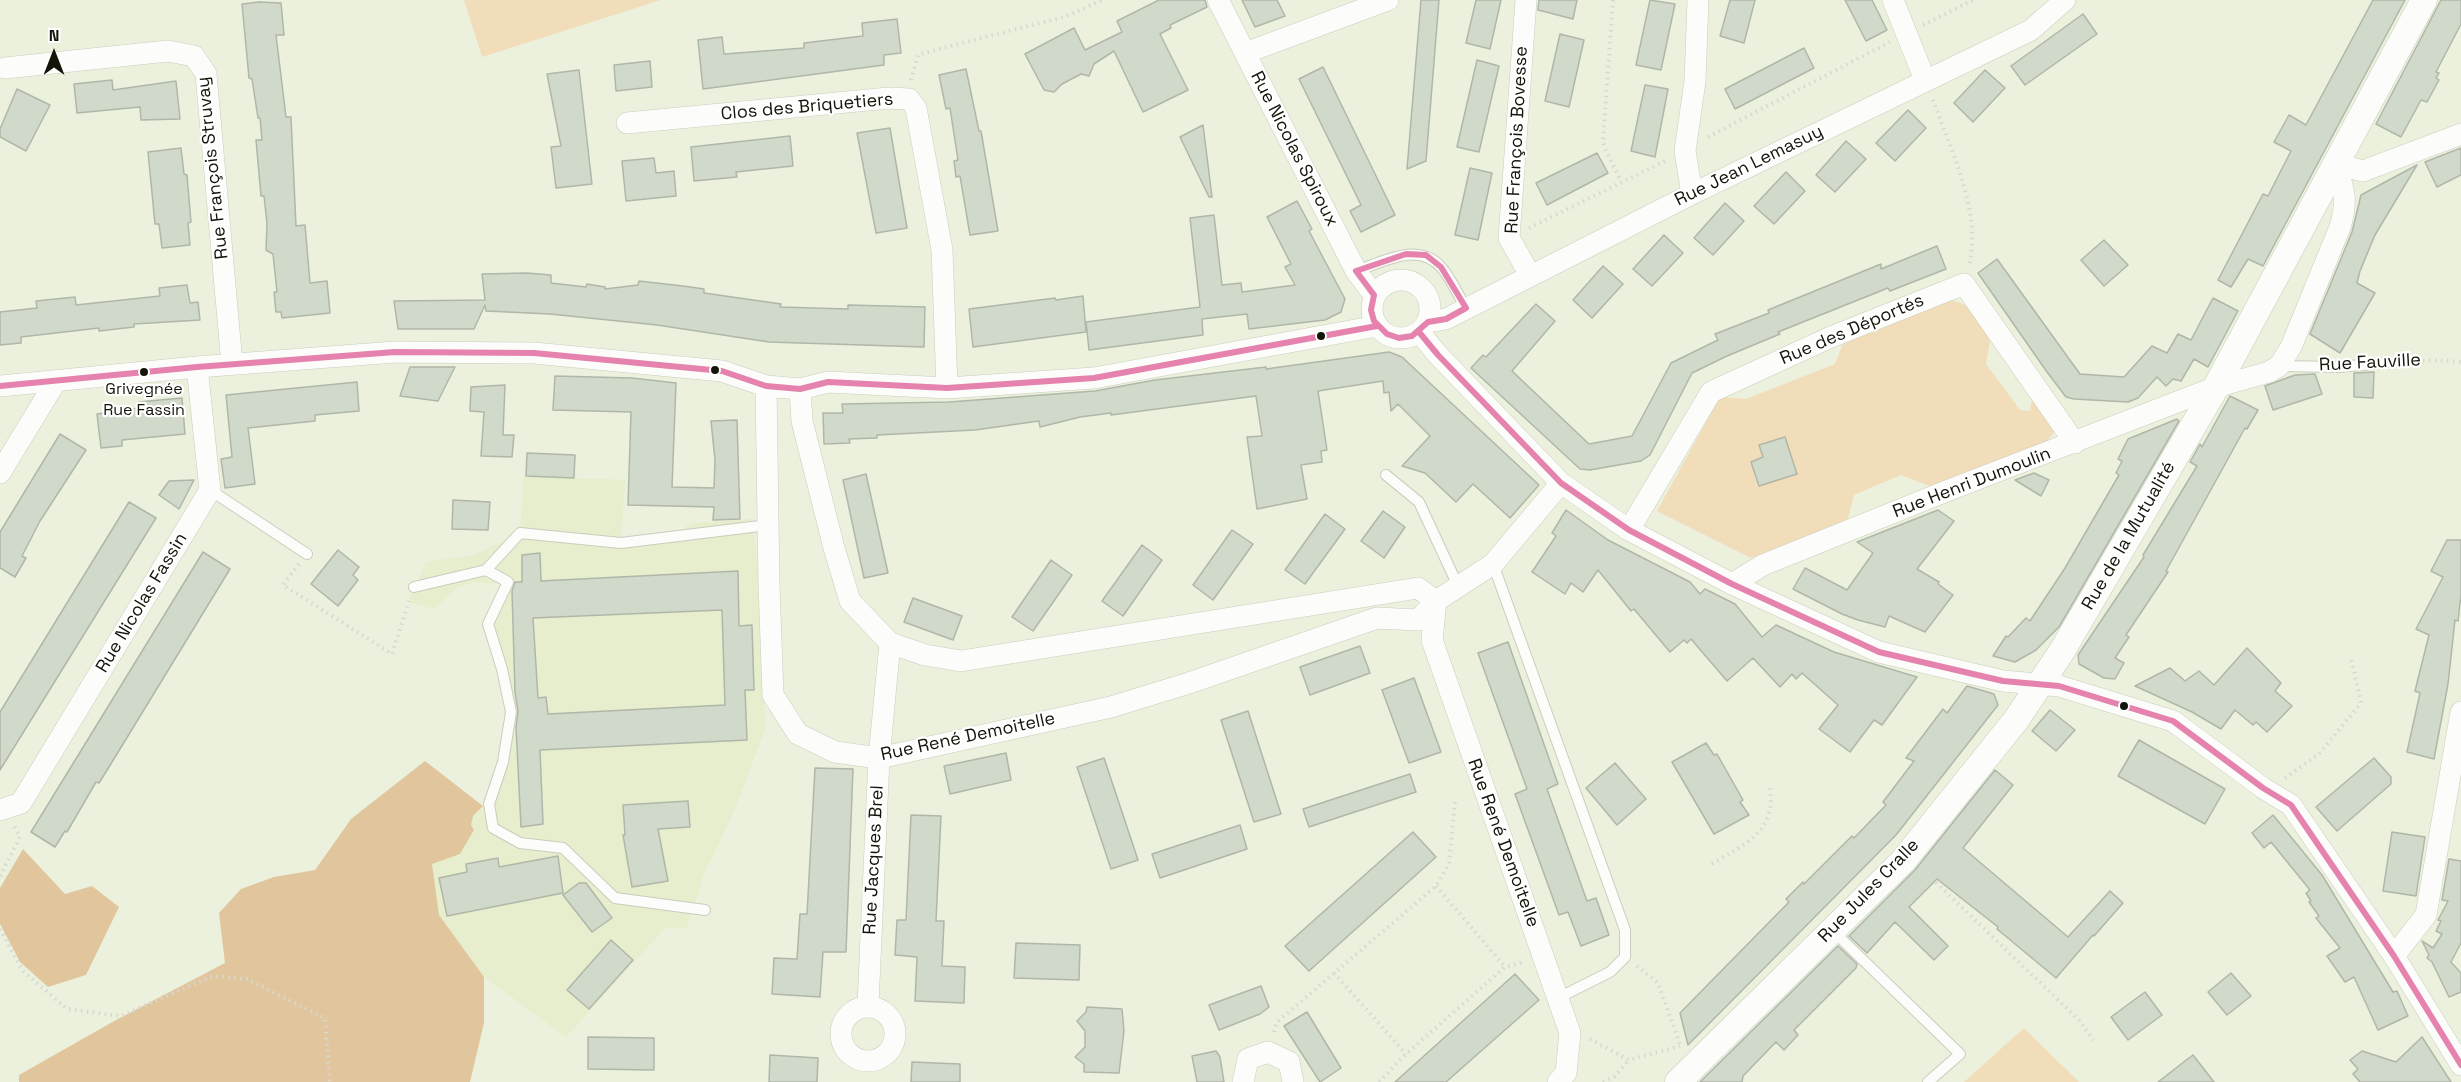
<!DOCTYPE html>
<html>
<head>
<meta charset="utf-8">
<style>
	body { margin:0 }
	#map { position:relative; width:2461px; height:1082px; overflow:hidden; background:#ebf1dc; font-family:"Space Grotesk",sans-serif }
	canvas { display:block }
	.north { position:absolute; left:24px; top:24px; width:60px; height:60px; -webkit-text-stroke:4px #fff; paint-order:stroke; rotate:0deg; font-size:16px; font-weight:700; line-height:24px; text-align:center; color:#121508 }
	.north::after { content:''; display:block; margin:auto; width:21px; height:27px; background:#121508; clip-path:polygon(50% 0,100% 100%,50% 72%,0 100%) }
</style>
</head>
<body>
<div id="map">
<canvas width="2461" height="1082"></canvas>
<div class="north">N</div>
</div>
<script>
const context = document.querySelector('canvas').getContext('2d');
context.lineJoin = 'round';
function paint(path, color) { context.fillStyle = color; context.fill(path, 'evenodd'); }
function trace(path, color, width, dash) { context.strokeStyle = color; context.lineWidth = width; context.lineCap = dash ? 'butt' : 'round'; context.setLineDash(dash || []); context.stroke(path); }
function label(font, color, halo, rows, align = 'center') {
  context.font = font + ' "Space Grotesk",sans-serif'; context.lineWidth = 4.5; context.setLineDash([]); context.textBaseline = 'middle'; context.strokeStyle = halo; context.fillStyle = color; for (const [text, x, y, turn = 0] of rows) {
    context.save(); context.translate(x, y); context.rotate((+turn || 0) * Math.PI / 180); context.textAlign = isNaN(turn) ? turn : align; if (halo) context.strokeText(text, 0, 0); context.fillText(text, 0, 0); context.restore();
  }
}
paint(new Path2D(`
	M524 476 625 480 621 542 665 540 692 523 752 519 762 602 765 730 735 809 704 874 687 928H665L566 1037 484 977 438 915 432 864 460 854 474 830 471 825 473 816 483 806 499 766 506 722 500 678 488 624 501 584 474 582 456 588 435 609 408 602 426 562 474 555 520 533Z`), '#e6eecd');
paint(new Path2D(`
	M464 0H661L482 57Z
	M1952 300 1971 307 1991 335 1986 364 2020 410 2030 411 2033 393 2054 432 2045 444 1932 487 1901 475 1854 495 1847 522 1751 558 1657 511 1720 397 1746 399 1835 364 1844 341Z
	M2024 1028 2079 1082H1964Z`), '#f2ddba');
paint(new Path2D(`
	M425 761 483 806 473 816 471 825 474 830 460 854 432 864 439 915 484 977V1023L470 1082H19V1075L116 1020 225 963 219 913 241 889 274 877 315 870 351 819Z
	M23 849 65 894 92 886 119 907 86 975 48 987 20 962 0 924V888Z`), '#e1c69d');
const building = new Path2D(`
	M1159 0H1205L1207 7 1170 25 1171 28 1160 34 1188 90 1143 112 1114 51 1094 64 1089 76 1081 74 1062 84 1054 92 1044 90 1025 54 1074 28 1085 50 1122 32 1117 21Z
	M1242 0H1277L1285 16 1255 27Z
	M1421 0H1439L1426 161 1407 169Z
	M1476 0H1501L1490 49 1466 43Z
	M1539 0H1577L1573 19 1538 10Z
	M1650 0 1675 4 1661 70 1636 65Z
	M1730 0H1755L1744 43 1720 36Z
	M1845 0H1872L1887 30 1866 41Z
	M2373 0H2405L2263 266 2248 259 2231 287 2218 280 2263 194 2268 196 2291 151 2274 142 2289 115 2306 125Z
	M2441 0H2461V24L2436 72 2439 73 2436 78 2439 80 2427 102 2421 100 2401 137 2376 124Z
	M259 2 281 3 284 35H276L286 117H291L296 226 305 225 310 283 327 281 330 313 282 318 281 312H276L274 292H277L273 254 266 250 267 223 264 196H261L256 140H262L260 118H258L252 79 249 78 242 4Z
	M2083 14 2097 34 2025 85 2011 66Z
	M897 19 901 53 884 55V65L703 89 698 40 722 37 724 54 804 48V43L863 36 862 23Z
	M1560 34 1584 40 1569 107 1545 101Z
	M1804 48 1814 68 1735 109 1725 89Z
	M1477 60 1499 66 1479 152 1457 147Z
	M650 61 652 87 616 91 614 65Z
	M1323 67 1395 215 1361 232 1350 211 1361 205 1299 79Z
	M966 69 979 131H981L998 231 970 235 960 176 956 177 954 161 958 160 950 108 946 109 939 75Z
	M579 70 592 184 556 188 551 147 561 146 547 74Z
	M1985 70 2005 88 1973 122 1954 103Z
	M112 80 113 90 176 81 180 119 141 120 140 107 77 113 74 84Z
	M1645 85 1668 89 1655 157 1631 151Z
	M17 89 50 105 26 151 0 137V129Z
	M1908 110 1926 128 1895 161 1876 143Z
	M1203 125 1212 197H1209L1180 137Z
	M890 128 907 228 876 233 857 133Z
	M790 136 793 166 736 172 737 177 694 181 691 147Z
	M1846 141 1866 159 1835 192 1816 175Z
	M181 148 184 174 187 175 191 222 188 223 190 245 162 248 159 224H155L148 152Z
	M2461 148V175L2437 187 2425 162Z
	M1597 153 1608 173 1547 205 1536 183Z
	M654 158 656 173 674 171 676 196 626 201 622 161Z
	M2417 165 2375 235 2360 271 2357 283 2375 293 2340 353 2310 334 2352 232 2361 195Z
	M1470 168 1492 173 1478 240 1455 235Z
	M1786 172 1805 191 1774 224 1754 206Z
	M1297 201 1312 229 1309 231 1345 299 1341 312 1325 320 1249 329 1247 314 1202 319 1203 335 1089 350 1086 322 1200 307 1190 218 1214 215 1222 285 1241 283 1242 292 1295 285 1285 267 1291 264 1267 217Z
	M1725 203 1744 221 1713 255 1694 238Z
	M1664 235 1683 253 1652 286 1633 269Z
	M2104 240 2128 265 2104 286 2081 260Z
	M1937 246 1946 269 1890 291 1888 288 1778 332 1780 334 1727 356 1692 373 1650 455 1641 461 1590 470 1580 469 1471 368 1483 355 1486 357 1536 304 1555 321 1512 371 1589 444 1632 436 1671 363 1718 340 1715 334 1769 313 1768 310 1881 264V269Z
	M1997 259 2080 374 2124 377 2152 346 2167 353 2178 334 2191 340 2213 298 2238 311 2208 367 2194 359 2181 381 2173 379 2166 386 2157 377 2138 398 2128 402 2074 399 2066 397 2047 372 1978 273Z
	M1603 266 1623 284 1592 318 1573 300Z
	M527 273 551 275V283L586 287 587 284 605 287V289L638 285 639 281 683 286 704 289V293L781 304 780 307 848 309V305L925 307 924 347 769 342 657 325 550 314 486 311 485 305 474 329H398L394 301 485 300 482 274Z
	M187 285 190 303 198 302 200 320 134 324V327L99 331V328L21 337V343L0 345V312L37 308 36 301 75 297 76 305 160 296 159 288Z
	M1083 296 1086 332 973 347 969 309 1055 298 1056 300Z
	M1389 352 1402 357 1539 485 1510 518 1473 484 1456 502 1425 473 1402 466 1430 436 1398 404 1391 411 1389 392 1384 393 1383 381 1318 391 1327 450 1321 451 1322 462 1301 465 1307 499 1257 509 1247 437 1262 436 1256 396 1111 415V413L1080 417 1040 427 1039 421 975 430 877 435V438L849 439 850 443 824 444 823 413H843L842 404 949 402 1095 391 1155 380 1266 367V369Z
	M410 367H455L438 401 400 396Z
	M2374 372 2373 398 2354 397V373Z
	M2315 374 2322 394 2273 410 2265 386 2295 375Z
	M555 376 632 378 676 383 672 487 714 488 715 460 711 421 737 420 740 519 713 520 714 507 628 505 631 412 553 410Z
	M357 382 359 411 315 415V421L248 428 255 484 225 488 221 459 232 457 226 395Z
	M505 385 503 435H514L512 457 481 456 484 412 470 411 471 387Z
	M2230 396 2258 410 2247 429 2245 428 2192 524 2166 571 2168 572 2126 635 2129 637 2115 658 2124 663 2115 679 2104 678 2079 664 2078 655 2144 557 2143 555 2197 466 2190 462 2200 444 2202 447Z
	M182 398 185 434 122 440V446L101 448 97 414 139 408 138 402Z
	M2177 419 2179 421 2059 627 2036 650 2015 662 1993 656 2006 636 2008 637 2026 618 2030 621 2065 568 2119 475 2116 473 2122 461 2118 459 2128 439Z
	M60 434 86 450 40 521 22 556 26 558 15 577 0 568V532Z
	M1785 437 1797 474 1759 486 1751 462 1763 457 1759 445Z
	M527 453 575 455 574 478 526 476Z
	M2034 473 2049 480 2041 496 2015 480Z
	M866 474 888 573 864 578 843 480Z
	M194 480 179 509 159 495 169 481Z
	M453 500 490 502 488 530 452 529Z
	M129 502 156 518 0 770V712Z
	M1566 510 1608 540 1690 582 1700 594 1705 589 1735 604 1762 637 1776 625 1834 652 1917 677 1882 725 1874 720 1850 752 1819 729 1838 705 1802 673 1796 679 1792 674 1780 687 1753 658 1727 681 1691 639 1687 643 1684 640 1670 652 1634 609 1631 611 1598 570 1583 592 1571 583 1565 594 1532 572 1556 536 1552 533Z
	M1938 510 1954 521 1917 569 1939 582 1938 584 1953 595 1925 632 1889 616 1885 627 1858 620 1842 614 1793 589 1805 568 1847 590 1873 553 1857 542Z
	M1383 511 1405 527 1384 558 1361 541Z
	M1325 514 1345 529 1305 584 1285 570Z
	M1232 530 1253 544 1213 600 1193 585Z
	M2447 540H2461V595L2458 621 2455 620 2448 684 2434 759 2407 752 2420 693 2415 691 2429 635 2416 629 2443 577 2431 571Z
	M1142 545 1162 560 1123 616 1102 601Z
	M338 550 359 567 353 575 358 580 338 606 311 584Z
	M203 552 230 569 109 767 99 783 96 782 67 832 65 831 55 847 31 832Z
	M540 553 541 581 738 571 739 626 752 625 754 690H745L747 740 540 750 543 824 521 827 516 727 518 711 515 692 512 591 515 582H522V555ZM722 610 725 705 548 714 546 697 538 698 533 618Z
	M1051 560 1072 575 1033 631 1012 617Z
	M913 598 962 616 953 640 904 622Z
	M1508 642 1558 784 1547 789 1587 901 1596 898 1609 935 1581 946 1568 912 1559 915 1515 794 1527 789 1478 653Z
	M1360 646 1370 673 1310 695 1300 667Z
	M2247 648 2281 683 2275 691 2292 706 2267 732 2256 722 2253 725 2235 710 2221 729 2192 712 2135 686 2170 668 2185 681 2199 671 2214 685Z
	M1414 678 1441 752 1409 763 1382 690Z
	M1967 686 1994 694 1998 705 1896 835 1688 1045 1680 1013 1789 902 1786 899 1803 882 1804 884 1852 836 1854 838 1886 805 1883 802 1914 761 1906 758 1943 709 1947 713Z
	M2050 710 2075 730 2056 751 2032 731Z
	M1248 711 1281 814 1254 822 1221 720Z
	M2139 740 2225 789 2205 824 2118 776Z
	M1706 743 1714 755 1717 754 1743 800 1740 802 1749 815 1714 834 1672 762Z
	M1006 753 1011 780 950 794 944 766Z
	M1104 758 1138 860 1111 869 1077 767Z
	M2374 758 2391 777V784L2337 831 2316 807Z
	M1615 763 1646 799 1617 825 1586 788Z
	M815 768 853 769 846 952H823L820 997 772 994 774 958 797 959 800 914H807Z
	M1995 770 2013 785 1963 848 2068 937 2110 891 2123 903 2094 936 2093 935 2056 978 1997 929 1998 927 1937 879 1909 907 1948 946 1934 960 1895 922 1867 953 1849 936 1915 870Z
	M1410 774 1416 792 1309 827 1303 809Z
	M688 801 690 827 658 829 668 881 632 887 623 835H625L623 805Z
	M911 815 941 816 936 921H944L942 966 965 967 964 1003 915 1001 917 957 895 955 897 920H906Z
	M2273 815 2322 875 2393 992 2397 991 2408 1016 2378 1030 2354 977 2345 982 2327 956 2340 948 2316 918 2319 916 2309 902 2311 901 2306 893 2310 890 2271 842 2264 848 2252 833Z
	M1240 825 1247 849 1160 878 1152 854Z
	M1413 832 1436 857 1309 971 1285 946Z
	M2392 832 2425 837 2416 896 2383 891Z
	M558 856 563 893 447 916 439 878 467 872 466 864 498 858 499 867Z
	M2449 859 2461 861V943L2451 962 2461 973V992L2449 997 2432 962 2427 958 2429 955 2422 941 2433 948 2442 934 2436 931 2441 921 2438 920 2448 901 2442 900Z
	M579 883H586L612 918 592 932 563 895Z
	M611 940 633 960 589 1009 567 990Z
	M1016 943 1080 945 1079 980 1014 978Z
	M1838 946 1857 964 1856 968 1794 1030 1798 1035 1784 1050 1776 1042 1743 1076 1742 1082H1700Z
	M2231 973 2251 996 2227 1015 2208 992Z
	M1515 974 1539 1000 1446 1082H1395Z
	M1261 986 1269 1007 1260 1014 1219 1030 1209 1005Z
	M2145 992 2162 1015 2128 1040 2111 1017Z
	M1087 1007 1122 1009 1124 1031 1119 1073 1084 1072V1064L1075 1057 1085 1047V1031L1077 1021 1086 1012Z
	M1307 1012 1341 1068 1320 1082 1284 1026Z
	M588 1037 654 1038V1070L588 1069Z
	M2422 1037 2451 1082H2360L2353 1074 2358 1069 2350 1060 2362 1051 2396 1062Z
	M1216 1051 1220 1057 1224 1082H1197L1192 1056Z
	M770 1055 818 1058 817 1082H769Z
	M2193 1055 2214 1082H2158L2185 1061Z
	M912 1062 960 1064V1082H911Z`);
paint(building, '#d0d9ca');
trace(building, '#b0b7a9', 1.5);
const service = new Path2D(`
	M1356 271C1383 262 1418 241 1441 267 1451 278 1458 295 1466 308
	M2279 366 2339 367 2385 363
	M1386 475 1419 502 1458 586
	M210 490 307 554
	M1493 564 1625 930V957L1610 972 1558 998
	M486 570 508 582 488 624 502 669 511 712 503 762 489 804 493 828 520 843 563 848 615 898 705 910
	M414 587 486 570 520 533 621 543 768 525
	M1832 930 1960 1054 1928 1082`);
const minor = new Path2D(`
	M1218 0 1356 271 1374 295
	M1526 0 1509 238 1530 275
	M1893 0 1925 80
	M1245 53 1388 0
	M5 68 168 51 194 56 206 74 232 364
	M627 123 889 98 909 99 916 108 942 250 947 388
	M2336 164 2363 171 2461 134
	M1692 194 1685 151 1695 81 1698 0
	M1372 309a29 29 0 1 1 58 0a29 29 0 1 1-58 0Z
	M1428 322 1446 319 1692 194 2031 30 2065 0
	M1419 332 1438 355 1561 483 1629 530 1732 584 1879 652 2003 681 2059 686 2173 721 2263 788 2291 805 2394 956 2461 1065
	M0 386 197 367 395 352 534 353 722 371 766 386 800 389 828 382 947 388 1094 378 1377 326
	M766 386 769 585 773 695 798 734 835 752 879 758 1111 707 1189 683 1377 618 1418 620 1436 601 1418 588 961 661 925 655 890 643 850 601 834 548 802 421 800 389
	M0 473 56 381
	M1629 530 1711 392 1831 337 1964 284 2075 443
	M1732 584 1763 565 1944 492 2216 387 2269 372 2279 366 2291 347 2340 227C2348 201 2344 190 2336 164
	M0 810 21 803 210 490 197 367
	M2394 956 2426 915 2461 712
	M868 1005 879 758 890 643
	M841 1034a27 27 0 1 1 54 0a27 27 0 1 1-54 0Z
	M1243 1082 1248 1059 1268 1052 1289 1062 1293 1082
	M1558 1082 1566 1073 1570 1033 1432 640 1436 601 1493 564 1561 483`);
const tertiary = new Path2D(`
	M1678 1082 1903 861 2016 720 2062 651 2216 387 2424 0`);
trace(service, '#c9cdbd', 12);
trace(minor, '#c9cdbd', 22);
trace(tertiary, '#c9cdbd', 27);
trace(new Path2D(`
	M1613 0 1603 141 1605 149 1621 181
	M1923 25 1973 0
	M911 80 918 55 924 53 1067 16 1102 0
	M1933 100C1951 150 1982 212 1969 266
	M1708 137 1890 42
	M1529 228 1667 160
	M2399 362 2434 360 2461 362
	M299 564 283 585 392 654 409 601
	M2285 778 2319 754 2361 703 2351 658
	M1712 864C1745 844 1779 830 1769 785
	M1923 870 2079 1020 2093 1040
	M0 876 20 837 14 826
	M1436 886 1505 967
	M0 929 22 970 67 1009 120 1016 213 976 247 979 325 1018 330 1082
	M1637 966 1658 983 1681 1047
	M1334 973 1406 1054
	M1274 1032 1277 1022 1436 886 1449 864 1455 802
	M1590 1039 1629 1060 1680 1046
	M1379 1082 1406 1054 1505 967 1525 962
	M1603 1082 1614 1077 1629 1060`), '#d7d8d3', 4, [1.5, 4.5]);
trace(service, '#fcfdfa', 10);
trace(minor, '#fcfdfa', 21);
trace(tertiary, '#fcfdfa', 26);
trace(new Path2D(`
	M1406 254 1426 255 1441 267 1466 308 1446 319 1428 322 1412 336 1399 338 1387 334 1374 321 1371 310 1374 295 1356 271Z
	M1419 332 1438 355 1561 483 1629 530 1732 584 1879 652 2003 681 2059 686 2173 721 2263 788 2291 805 2394 956 2461 1065
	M0 386 197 367 395 352 534 353 722 371 766 386 800 389 828 382 947 388 1094 378 1377 326`), '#e582ad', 6);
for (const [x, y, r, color] of [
	[1321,336,5,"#121508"],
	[715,370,5,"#121508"],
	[144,372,5,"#121508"],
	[2124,706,5,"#121508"]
]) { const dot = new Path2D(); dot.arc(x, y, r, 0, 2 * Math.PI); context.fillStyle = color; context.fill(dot); trace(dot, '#fff', 2); }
label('16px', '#121508', '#fff', [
	["Grivegnée",144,390],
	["Rue Fassin",144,411]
]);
label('18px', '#121508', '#fff', [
	["Clos des Briquetiers",807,107,-5],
	["Rue François Bovesse",1517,140,-87],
	["Rue Nicolas Spiroux",1294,149,63],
	["Rue Jean Lemasuy",1749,166,-26],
	["Rue François Struvay",213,168,-96],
	["Rue des Déportés",1852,330,-23],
	["Rue Fauville",2370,363,-3],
	["Rue Henri Dumoulin",1972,483,-21],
	["Rue de la Mutualité",2129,536,-60],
	["Rue Nicolas Fassin",142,603,-59],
	["Rue René Demoitelle",968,737,-12],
	["Rue René Demoitelle",1503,843,70],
	["Rue Jacques Brel",874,860,-87],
	["Rue Jules Cralle",1869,891,-46]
]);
</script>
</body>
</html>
